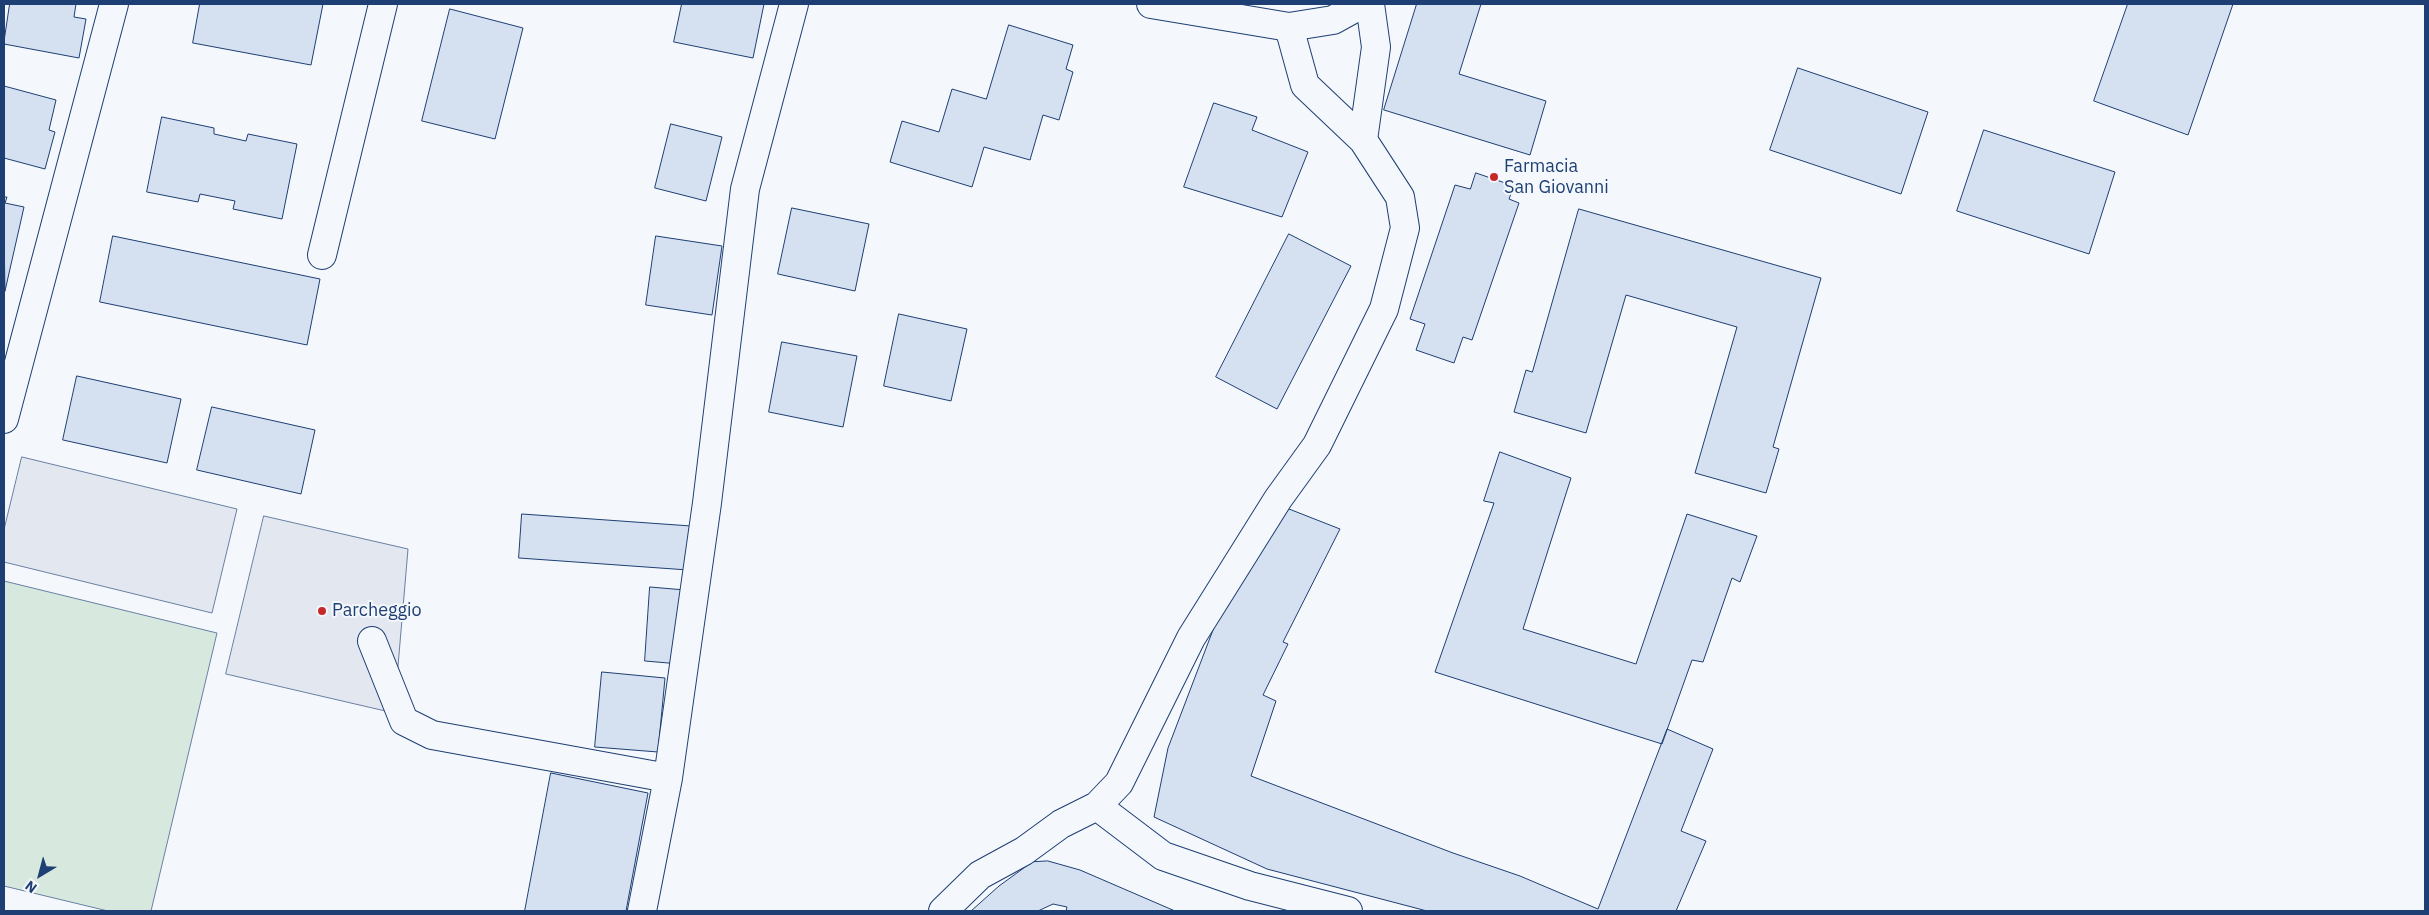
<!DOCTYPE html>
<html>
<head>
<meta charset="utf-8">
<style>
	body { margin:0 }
	#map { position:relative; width:2429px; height:915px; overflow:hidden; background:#f4f7fb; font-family:"IBM Plex Sans",sans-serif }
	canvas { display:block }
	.frame { position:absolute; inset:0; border:5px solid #1d3f73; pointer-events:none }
	.north { position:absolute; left:15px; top:850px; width:50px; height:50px; -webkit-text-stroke:4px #f4f7fb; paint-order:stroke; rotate:217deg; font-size:14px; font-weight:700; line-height:20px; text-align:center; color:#1d3f73 }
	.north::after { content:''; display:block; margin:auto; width:18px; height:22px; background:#1d3f73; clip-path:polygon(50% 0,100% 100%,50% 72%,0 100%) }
</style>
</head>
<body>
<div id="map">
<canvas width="2429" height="915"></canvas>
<div class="frame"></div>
<div class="north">N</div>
</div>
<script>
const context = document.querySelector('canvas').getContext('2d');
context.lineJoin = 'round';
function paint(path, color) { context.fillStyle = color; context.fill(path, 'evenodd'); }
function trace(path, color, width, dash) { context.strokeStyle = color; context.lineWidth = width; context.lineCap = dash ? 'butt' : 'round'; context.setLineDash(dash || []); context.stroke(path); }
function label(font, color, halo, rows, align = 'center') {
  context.font = font + ' "IBM Plex Sans",sans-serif'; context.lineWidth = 4; context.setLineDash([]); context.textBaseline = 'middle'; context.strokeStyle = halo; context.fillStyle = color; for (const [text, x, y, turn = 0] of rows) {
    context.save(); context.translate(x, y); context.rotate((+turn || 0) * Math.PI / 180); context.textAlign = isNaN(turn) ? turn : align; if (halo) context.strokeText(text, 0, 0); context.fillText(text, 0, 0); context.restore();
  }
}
const green = new Path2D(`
	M4 581 217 633 151 911H108L4 886Z`);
paint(green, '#d7e8df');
trace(green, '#687fa3', 1);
const parking = new Path2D(`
	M22 457 237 509 212 613 4 562V530Z
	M264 516 408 549 394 713 226 674Z`);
paint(parking, '#e3e8f0');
trace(parking, '#687fa3', 1);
const building = new Path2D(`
	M10 4H76L74 17 86 19 79 58 4 44Z
	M200 4H323L311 65 193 43Z
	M682 4H764L753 58 674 42Z
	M1417 4H1481L1459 74 1546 101 1530 155 1384 110Z
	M2128 4H2233L2188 135 2094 101Z
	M450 9 523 28 495 139 422 121Z
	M1009 25 1073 45 1066 69 1073 72 1059 120 1043 115 1030 160 984 147 972 187 890 162 902 121 939 132 952 89 986 99Z
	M1798 68 1928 112 1901 194 1770 150Z
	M4 86 56 100 49 130 55 132 45 169 4 158Z
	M1214 103 1257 117 1252 130 1308 152 1282 217 1184 187Z
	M162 117 214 128V134L246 141 248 134 297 144 282 219 233 209 235 201 200 194 198 202 147 192Z
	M671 124 722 137 706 201 655 188Z
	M1984 130 2115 172 2089 254 1957 211Z
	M1476 173 1514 186 1509 199 1519 203 1472 340 1463 337 1454 363 1416 350 1425 324 1410 319 1455 185 1470 189Z
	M4 197H7L5 203 24 207 5 291Z
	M792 208 869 224 855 291 778 274Z
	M1579 209 1821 278 1773 447 1779 449 1766 493 1695 473 1737 327 1626 295 1586 433 1514 412 1526 370 1532 372Z
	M1289 234 1351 266 1277 409 1216 377Z
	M113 236 320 279 307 345 100 302Z
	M656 236 722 246 712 315 646 305Z
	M899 314 967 329 951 401 884 386Z
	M782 342 857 356 843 427 769 412Z
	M77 376 181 399 167 463 63 440Z
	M212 407 315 430 301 494 197 470Z
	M1500 452 1571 478 1523 629 1636 664 1687 514 1757 536 1740 582 1732 578 1703 662 1692 660 1662 744 1435 672 1494 503 1484 501Z
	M1289 509 1340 529 1283 642 1288 644 1263 695 1276 701 1251 776 1453 853 1520 876 1598 909 1667 729 1713 749 1681 831 1706 841 1676 911H1427L1267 869 1154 817 1168 748 1221 609Z
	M522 514 691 526 688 570 519 558Z
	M650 587 685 590 680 664 645 661Z
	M602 672 665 678 658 752 595 747Z
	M551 773 648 793 626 911H525Z
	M1048 861 1080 870 1175 911H1066L1067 907 1053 904 1038 911H971L999 886 1032 862Z`);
paint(building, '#d5e0f0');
trace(building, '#1d3f73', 1);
const street = new Path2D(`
	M1363 140 1376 47 1370 4
	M322 255 383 4
	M4 419 114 4
	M372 641 404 721 432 735 668 778 642 911
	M668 778 707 503 745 189 794 4
	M1097 806 1163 856 1250 886 1348 911
	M943 911 980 875 1024 851 1061 824 1097 806 1119 783 1191 638 1278 499 1317 445 1384 309 1405 228 1400 197 1363 140 1305 85 1289 27`);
const secondary = new Path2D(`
	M1151 4 1289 27 1333 20 1362 4`);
trace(street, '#1d3f73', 30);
trace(secondary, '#1d3f73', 30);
trace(street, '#f4f7fb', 28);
trace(secondary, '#f4f7fb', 28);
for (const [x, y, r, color] of [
	[1494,177,5,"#c62828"],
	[322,611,5,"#c62828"]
]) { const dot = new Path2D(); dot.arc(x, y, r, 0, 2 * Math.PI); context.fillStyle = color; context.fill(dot); trace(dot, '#f4f7fb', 2); }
label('18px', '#1d3f73', '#f4f7fb', [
	["Farmacia",1504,167],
	["San Giovanni",1504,188],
	["Parcheggio",332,611]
], 'left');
</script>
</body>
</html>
